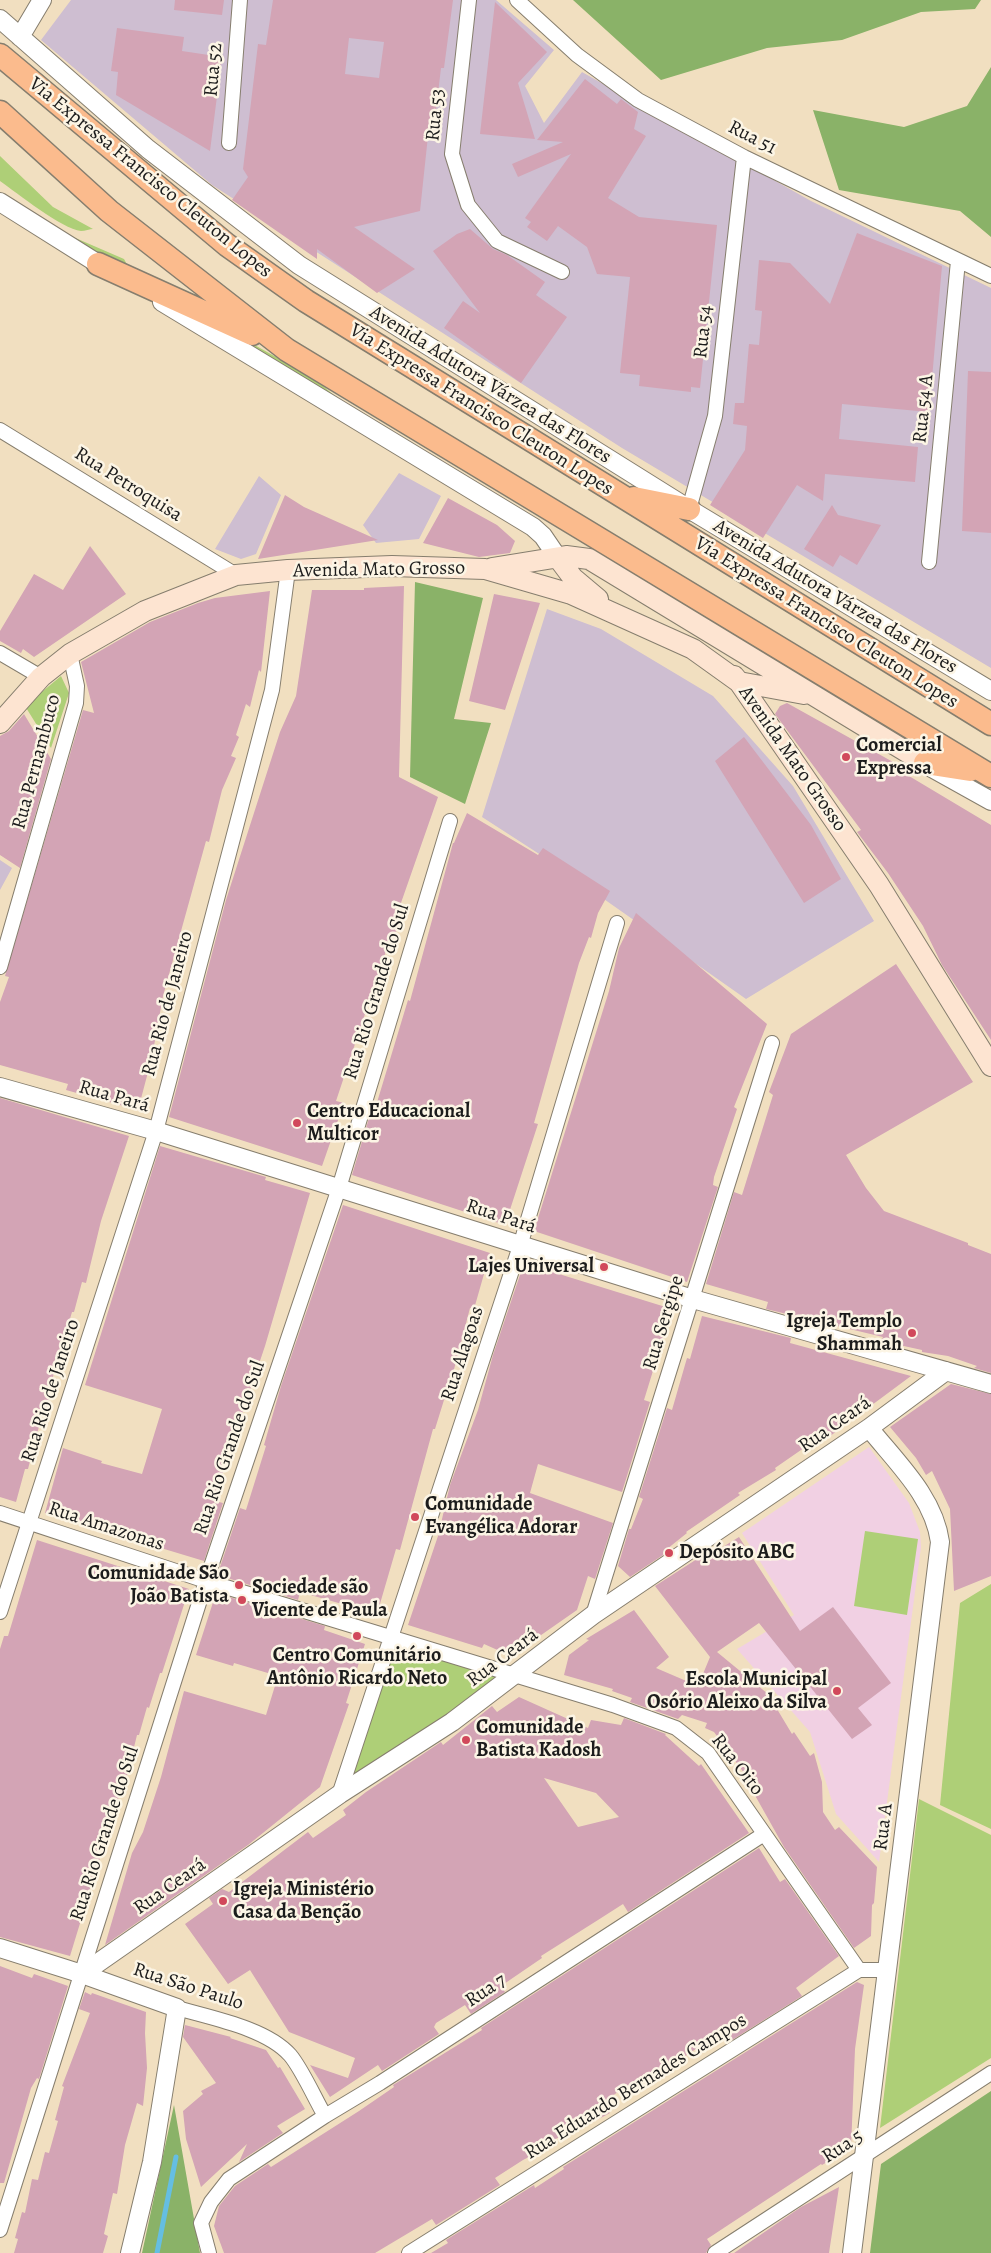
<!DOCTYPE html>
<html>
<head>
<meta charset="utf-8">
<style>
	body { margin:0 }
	canvas { display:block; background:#f1dfc0 }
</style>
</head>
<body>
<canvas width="991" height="2253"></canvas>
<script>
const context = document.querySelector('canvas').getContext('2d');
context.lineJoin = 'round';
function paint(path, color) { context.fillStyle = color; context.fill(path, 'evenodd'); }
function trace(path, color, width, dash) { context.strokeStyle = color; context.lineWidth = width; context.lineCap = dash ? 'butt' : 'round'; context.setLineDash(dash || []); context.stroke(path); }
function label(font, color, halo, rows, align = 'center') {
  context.font = font + ' Alegreya,serif'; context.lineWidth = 5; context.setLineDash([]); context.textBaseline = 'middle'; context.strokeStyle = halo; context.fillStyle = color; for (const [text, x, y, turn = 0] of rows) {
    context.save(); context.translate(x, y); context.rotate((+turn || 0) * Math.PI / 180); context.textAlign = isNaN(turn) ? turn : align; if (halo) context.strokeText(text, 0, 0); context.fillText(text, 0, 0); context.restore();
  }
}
paint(new Path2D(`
	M869 1447 909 1503 920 1532 921 1547 879 1862 836 1814 810 1732 737 1649 794 1615 742 1533Z`), '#f1d0e3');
paint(new Path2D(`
	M71 0H496L554 50 525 86 544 123 582 72 811 201 991 288V668L622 448 212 185 41 40Z
	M399 473 441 496 419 539 376 543 363 525Z
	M259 476 281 495 256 554 241 559 215 549Z
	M547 609 601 629 713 696 793 786 874 921 746 999 547 859 482 817Z
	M0 860 12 868 0 890Z`), '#cebed1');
paint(new Path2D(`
	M0 156 53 207 93 229C90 229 85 231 81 231 62 229 17 193 0 181Z
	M57 230 124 259 130 270 108 265Z
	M206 318 312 377 357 414Z
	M61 676 69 693 51 748 25 706Z
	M865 1531 918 1539 907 1615 854 1606Z
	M991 1584V1829L940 1805 960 1603Z
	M390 1637 515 1676 339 1795Z
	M919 1799 991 1835V2058L880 2128Z`), '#aecf77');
paint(new Path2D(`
	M573 0H981L975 9 921 12 842 40 767 48 661 80Z
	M991 67V237L960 211 839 190 813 110 904 127 967 106Z
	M415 582 483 598 454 719 491 723 465 804 410 777Z
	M991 2091V2253H870L881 2164Z
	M174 2105 200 2253H142Z`), '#8ab268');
trace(new Path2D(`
	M157 2253 176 2157`), '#65bee2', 5);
paint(new Path2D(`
	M175 0H224L222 15 174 10Z
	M273 0H453L444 68H441L435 118 430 117 420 211 354 227 415 269 377 293 317 249V259L232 200 248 177 243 169 258 44 266 45ZM349 38 384 42 379 78 345 74Z
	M495 2 547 52 518 83 535 139 480 134Z
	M117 28 184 37 182 51 222 57 210 151 116 95 118 72 111 71Z
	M585 79 617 104 621 99 638 112 634 129 646 136 608 198 639 217 717 225 700 388 691 387V392L639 386 640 375 620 373 630 277 597 274 587 247 558 226 547 241 527 227 531 222 525 218 571 154 518 177 512 164 563 142 537 140Z
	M470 229 493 249 507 255 545 282 536 295 567 317 521 383 444 328 463 301 480 313 433 251 457 234Z
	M857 233 942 266 929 412 842 404 839 439 918 447 915 482 825 474 823 501 797 485 763 538 710 505 745 450 747 426 733 424 735 403H744L749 344 759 345 762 311 755 310 759 260 790 263 830 304Z
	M968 371 991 372V533L962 531Z
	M285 495 304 507 378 540 258 559Z
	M448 498 497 525 515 541 510 553 479 557 423 543Z
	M832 505 838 515 881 525 857 565 840 555 833 567 804 549Z
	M90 546 126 594 34 657 23 649 21 653 0 641V631L34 574 63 590Z
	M404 586 399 777 438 797 395 920 399 922 391 949 387 948 336 1101 344 1103 322 1166 169 1117 226 900 280 732 296 696 312 590H364V588Z
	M270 591 261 672 259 670 250 707 246 704 236 735 239 737 231 756 236 758 222 790 209 842 206 841 163 996 152 1057 138 1110 66 1090 68 1084 0 1065V1002L9 977 5 976 83 710 94 713 81 662 150 622 198 603 215 598Z
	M494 594 540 603 505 710 469 701Z
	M787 703 911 772 909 776 991 825V1040L942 965 923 926 888 873 857 832 861 830 775 714 780 706Z
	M24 714 51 759 20 868 0 855V736L9 731Z
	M744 737 811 825 841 879 804 903 715 761Z
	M467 813 538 855 543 848 610 891 598 913 591 938 589 937 579 963 534 1123 538 1124 505 1225 352 1175 372 1108 375 1109 408 1000 410 1001 453 843H454Z
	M636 913 767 1024 734 1107 737 1109 714 1177 713 1185 718 1187 687 1282 534 1231 609 991 619 948Z
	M896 964 973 1082 846 1155 866 1188 884 1211 968 1243V1245L991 1254V1373L974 1368 977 1366 948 1356 922 1352V1350L881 1341 883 1337 766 1309 768 1302 706 1284 734 1192 742 1195 773 1095 769 1092 791 1034Z
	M0 1098 129 1136 101 1221 86 1283 82 1282 74 1312H72L52 1380 55 1381 47 1408 44 1407 28 1469H25L16 1502 0 1497Z
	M160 1146 266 1177 265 1180 310 1193 265 1346 225 1465 215 1501 223 1503 204 1561 45 1513 63 1448 102 1461 101 1463 142 1474 162 1409 85 1385Z
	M343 1205 490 1253 474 1309 470 1308 446 1400H444L435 1429H433L400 1550 396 1549 377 1614 300 1592 298 1600 221 1576 223 1572 219 1570 240 1508 246 1510 266 1446 264 1445 281 1386Z
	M525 1260 560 1270 559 1274 672 1309 644 1400 650 1402 622 1492 538 1464 530 1493 613 1523 595 1579 588 1576 577 1610 511 1656 484 1644 482 1648 408 1625 438 1536 450 1485 478 1410 493 1355Z
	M702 1316 791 1338 790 1343 911 1376 818 1445 814 1441 775 1468 776 1470 738 1493 740 1495 686 1532 687 1533 667 1549 669 1551 630 1577 618 1566 629 1529H631L643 1499 639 1497 667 1408 672 1410 687 1358 690 1359Z
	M951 1384 991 1394V1576L954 1591 950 1509 932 1471 926 1475 916 1458 890 1427Z
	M739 1537 800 1631 833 1607 891 1683 858 1708 872 1725 852 1739 759 1623 717 1652 768 1694 792 1734 794 1732 810 1756 814 1753 822 1782 823 1812 835 1830 839 1827 877 1867 874 1903 872 1905 871 1936 854 1948 784 1847 752 1790 755 1788 714 1732 705 1728 707 1723 682 1715 678 1719 630 1702 632 1698 612 1691 613 1689 564 1675 569 1655 589 1640 586 1639 634 1610 669 1657 656 1668 698 1686 710 1657 655 1586 711 1550 713 1553Z
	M37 1540 189 1589 162 1673H160L149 1708 147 1707 139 1735H137L122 1796H119L70 1956 0 1937V1649L4 1636H8Z
	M216 1593 325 1626 324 1630 365 1644 346 1703 349 1704 320 1787 248 1845 105 1945 132 1853 143 1832 161 1777 184 1691 266 1715 278 1676 234 1663 233 1666 196 1655Z
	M519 1697 588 1728 591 1720 621 1725 624 1718 666 1734 665 1735 699 1766 701 1764 749 1833 628 1912 623 1904 598 1920 541 1956 542 1958 501 1986 505 1992 471 2014 465 2005 436 2023 434 2027 439 2034 382 2071 378 2065 330 2097 310 2065 348 2078 355 2058 289 2032 250 1970 228 1984 185 1924 213 1904 209 1898 222 1889 229 1892 308 1832 313 1838 346 1815 343 1810 366 1792 441 1742 443 1745 492 1706 497 1712ZM544 1778 596 1793 619 1817 578 1827Z
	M759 1848 780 1882 785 1879 839 1956 796 1988 802 1996 729 2042 722 2031 671 2066 632 2087 630 2084 603 2102 610 2113 580 2129 578 2126 547 2144 549 2147 523 2160 495 2178 500 2185 436 2225 432 2219 375 2253H224L214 2226 219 2206 235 2186 268 2164 271 2167 359 2111 394 2087 393 2085 482 2030 481 2028Z
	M0 1966 32 1978 34 1974 68 1986 39 2079 37 2078 31 2088 4 2183H0Z
	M857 1982 864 1985 855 2049 851 2148 822 2165 821 2164 707 2239 711 2245 706 2253H431L448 2243 446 2240 534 2185 535 2188 564 2169 563 2167 593 2148Z
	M85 1992 91 1995 92 1993 146 2012 145 2033 147 2068 143 2106 137 2103 125 2145 117 2194 113 2193 104 2234 108 2236 103 2253H14L18 2239 15 2238 22 2212 25 2213 32 2179 38 2180 45 2152 49 2153 58 2121 55 2120 64 2087 62 2086 90 2013 79 2009Z
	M185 2025 231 2037 230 2038 266 2050 278 2068 280 2067 305 2109 277 2126 283 2133 239 2162 247 2144 201 2187 186 2139 183 2111 203 2094 201 2091 216 2083 183 2037Z
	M839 2187 829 2253H734L801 2207Z`), '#d3a4b5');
const minor = new Path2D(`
	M469 0 452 154 468 205 497 241 562 272
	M517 0 577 55 638 100 744 157 991 276
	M229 143 240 0
	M0 430 236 575
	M689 509 715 416 744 157
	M929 562 958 261
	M0 653 41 677
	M0 967 76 703 77 686 70 654
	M0 1513 206 1581 613 1705 676 1728 708 1753 859 1970
	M0 1612 156 1131 272 690 288 570
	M593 1615 772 1043
	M339 1795 520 1246 617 923
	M177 2008C211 2018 266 2028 290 2055 302 2069 315 2099 325 2116
	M0 2230 206 1581 339 1188 450 821
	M209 2253 201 2223 211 2202 229 2179 325 2116 380 2083 764 1834
	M409 2253 859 1970H888
	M715 2253 991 2073`);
const tertiary = new Path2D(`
	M0 19 148 149 299 265 689 509 991 691
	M20 37 42 0
	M0 202 108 270
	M162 302 533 527 543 536 558 558
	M930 767 991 801
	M0 1087 156 1131 693 1299 991 1384
	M0 1948 82 1974 177 2008 152 2162 130 2253
	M82 1974 340 1794 452 1722 593 1615 869 1428 946 1371
	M852 2253 940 1542C934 1497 897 1463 869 1428`);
const secondary = new Path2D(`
	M558 558 573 578 598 599
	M492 568 566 556 589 559 925 763
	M734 676 739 682 804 694
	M0 723 41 677 70 654 145 611 236 575 288 570 392 566 485 569 571 594 693 649 739 682 879 885 991 1066`);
const trunk = new Path2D(`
	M0 55 227 245 306 301 991 724
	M0 112 109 211 287 350 991 776
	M98 264 252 334
	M634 498 689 509
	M925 763 970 770`);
trace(minor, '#867e6e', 16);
trace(tertiary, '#867e6e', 20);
trace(secondary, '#867e6e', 22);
trace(trunk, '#867e6e', 25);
trace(minor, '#fff', 14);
trace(tertiary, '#fff', 18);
trace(secondary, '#fde4d1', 20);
trace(trunk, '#fbbb8d', 22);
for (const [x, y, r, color] of [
	[846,757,5,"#d1495b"],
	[297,1123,5,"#d1495b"],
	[604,1267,5,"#d1495b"],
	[912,1333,5,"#d1495b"],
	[415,1517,5,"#d1495b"],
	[669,1553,5,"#d1495b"],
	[239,1585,5,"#d1495b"],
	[242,1600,5,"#d1495b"],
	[357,1636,5,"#d1495b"],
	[837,1691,5,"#d1495b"],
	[466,1740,5,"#d1495b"],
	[223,1901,5,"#d1495b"]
]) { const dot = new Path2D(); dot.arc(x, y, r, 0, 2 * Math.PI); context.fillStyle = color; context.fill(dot); trace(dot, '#fcf5e5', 2); }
label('20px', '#1c1c1c', '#fcf5e5', [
	["Rua 52",214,70,-85],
	["Rua 53",436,115,-84],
	["Rua 51",752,138,27],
	["Via Expressa Francisco Cleuton Lopes",150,178,39],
	["Rua 54",704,332,-84],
	["Avenida Adutora Várzea das Flores",490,385,32],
	["Rua 54 A",924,409,-84],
	["Via Expressa Francisco Cleuton Lopes",481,410,32],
	["Rua Petroquisa",128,485,32],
	["Avenida Mato Grosso",379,570,-1],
	["Avenida Adutora Várzea das Flores",835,597,31],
	["Via Expressa Francisco Cleuton Lopes",826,623,32],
	["Avenida Mato Grosso",792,759,55],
	["Rua Pernambuco",37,762,-75],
	["Rua Rio Grande do Sul",377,992,-73],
	["Rua Rio de Janeiro",168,1004,-75],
	["Rua Pará",114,1097,16],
	["Rua Pará",501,1217,18],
	["Rua Sergipe",664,1323,-73],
	["Rua Alagoas",463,1354,-72],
	["Rua Rio de Janeiro",51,1391,-72],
	["Rua Ceará",835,1425,-35],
	["Rua Rio Grande do Sul",230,1448,-71],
	["Rua Amazonas",106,1527,18],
	["Rua Ceará",503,1658,-37],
	["Rua Oito",737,1765,52],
	["Rua A",884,1827,-83],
	["Rua Rio Grande do Sul",105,1834,-72],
	["Rua Ceará",170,1887,-35],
	["Rua São Paulo",188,1987,18],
	["Rua 7",486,1991,-33],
	["Rua Eduardo Bernades Campos",636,2087,-32],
	["Rua 5",843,2147,-33]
]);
label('bold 20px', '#1c1c1c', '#fcf5e5', [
	["Comercial",856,746],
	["Expressa",856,769],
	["Centro Educacional",307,1112],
	["Multicor",307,1135],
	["Lajes Universal",594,1267,"right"],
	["Igreja Templo",902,1322,"right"],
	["Shammah",902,1345,"right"],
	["Comunidade",425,1505],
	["Evangélica Adorar",425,1528],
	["Depósito ABC",679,1553],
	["Comunidade São",229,1574,"right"],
	["João Batista",229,1597,"right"],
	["Sociedade são",252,1588],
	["Vicente de Paula",252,1611],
	["Centro Comunitário",357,1656,"center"],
	["Antônio Ricardo Neto",357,1679,"center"],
	["Escola Municipal",827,1680,"right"],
	["Osório Aleixo da Silva",827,1703,"right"],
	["Comunidade",476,1728],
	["Batista Kadosh",476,1751],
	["Igreja Ministério",233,1890],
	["Casa da Benção",233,1913]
], 'left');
</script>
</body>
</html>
